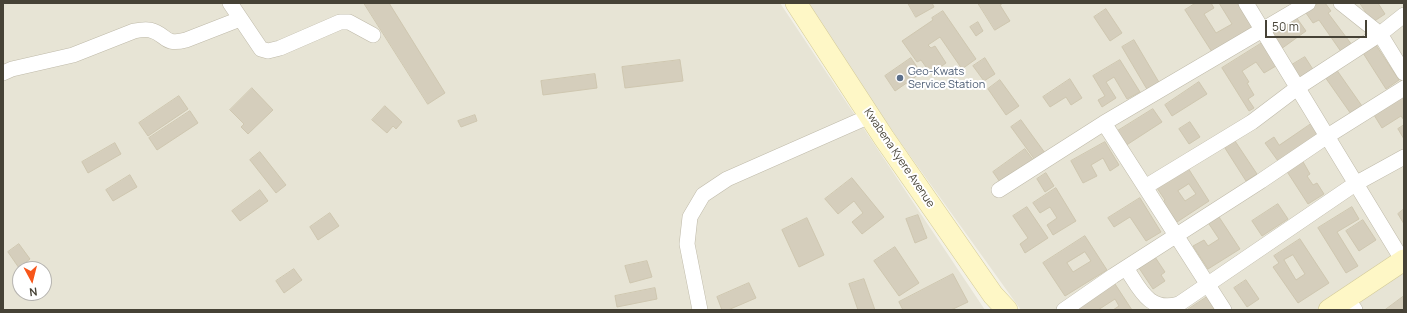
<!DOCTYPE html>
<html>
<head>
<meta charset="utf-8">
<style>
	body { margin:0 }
	#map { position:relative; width:1407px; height:313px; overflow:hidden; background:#f3f1e7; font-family:Manrope,sans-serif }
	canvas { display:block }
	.frame { position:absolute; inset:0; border:4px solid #464236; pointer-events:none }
	.north { position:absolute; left:12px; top:261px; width:40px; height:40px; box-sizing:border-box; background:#fff; border:1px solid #b5b3af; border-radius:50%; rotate:173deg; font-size:11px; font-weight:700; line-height:16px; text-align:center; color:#464236 }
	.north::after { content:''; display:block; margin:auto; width:14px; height:18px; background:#f7561a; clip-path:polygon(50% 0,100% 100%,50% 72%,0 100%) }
	.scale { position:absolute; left:1265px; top:20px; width:102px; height:18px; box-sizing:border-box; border:2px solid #464236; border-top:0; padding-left:5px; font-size:12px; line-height:14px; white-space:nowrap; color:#464236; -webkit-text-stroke:3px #fff; paint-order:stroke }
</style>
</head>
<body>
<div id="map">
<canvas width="1407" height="313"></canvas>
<div class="frame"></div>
<div class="north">N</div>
<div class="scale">50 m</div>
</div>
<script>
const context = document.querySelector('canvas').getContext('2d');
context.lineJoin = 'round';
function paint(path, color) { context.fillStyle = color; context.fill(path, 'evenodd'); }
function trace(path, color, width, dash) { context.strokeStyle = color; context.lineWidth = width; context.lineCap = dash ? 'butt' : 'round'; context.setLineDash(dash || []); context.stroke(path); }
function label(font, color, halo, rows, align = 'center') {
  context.font = font + ' Manrope,sans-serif'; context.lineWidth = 4; context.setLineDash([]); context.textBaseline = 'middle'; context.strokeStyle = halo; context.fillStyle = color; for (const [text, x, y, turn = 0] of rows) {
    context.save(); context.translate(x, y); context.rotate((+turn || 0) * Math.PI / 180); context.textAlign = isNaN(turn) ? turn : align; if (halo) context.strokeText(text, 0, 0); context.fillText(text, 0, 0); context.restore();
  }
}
paint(new Path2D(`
	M3 3H780L985 310H3ZM20 269H44V293H20Z
	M804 3H1404V310H1021L898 139Z`), '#e7e4d5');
const building = new Path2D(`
	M364 3H389L445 93 428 104Z
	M908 3H932L934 7 916 17Z
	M978 3H1003L1000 5 1010 21 995 30Z
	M1196 3H1211L1214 8 1204 14 1216 33 1232 24 1219 3H1237L1252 27 1212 52 1185 10Z
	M1319 3H1325L1331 11 1328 13 1352 45 1342 53 1319 20 1313 23 1306 13Z
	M1360 3H1378L1385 14 1373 22Z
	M1106 9 1122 33 1110 41 1094 17Z
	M943 11 976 59 962 69 940 37 928 45 931 48 935 46 946 63 931 74 921 60 917 62 902 41 933 20 932 18Z
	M1296 17 1306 31 1281 49 1271 35Z
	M978 22 983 31 976 36 970 27Z
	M1134 40 1160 84 1148 91 1122 47Z
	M1262 43 1276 66 1264 73 1256 62 1242 71 1249 82 1247 83 1254 95 1248 99 1254 108 1249 111 1222 68Z
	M1376 45 1399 80 1386 89 1363 53Z
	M1305 57 1314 71 1298 80 1290 66Z
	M911 58 921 73 895 91 885 76Z
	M985 58 995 74 984 81 973 66Z
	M680 60 683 81 625 88 622 67Z
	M1120 60 1140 92 1127 99 1114 77 1106 82 1116 98 1102 107 1098 100 1105 96 1093 76Z
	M1336 69 1362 106 1351 114 1325 77Z
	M595 74 597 88 543 95 541 81Z
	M1070 79 1082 98 1071 105 1066 97 1050 107 1043 97Z
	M1000 80 1019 106 1006 115 988 89Z
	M1199 82 1207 94 1172 116 1165 105Z
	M252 88 273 110 248 134 241 127 244 124 230 110Z
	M179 96 188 109 148 136 139 123Z
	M1404 97V120L1401 116 1382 128 1374 115Z
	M385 106 402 122 396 129 393 126 387 133 372 120Z
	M1153 109 1162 122 1125 146 1116 132Z
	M190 111 198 123 157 150 149 138Z
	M475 115 477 121 461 127 458 121Z
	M1021 120 1045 153 1035 160 1011 127Z
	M1190 122 1200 137 1189 144 1179 129Z
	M1311 124 1318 134 1278 161 1265 143 1274 137 1279 145Z
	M1404 125V139L1398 129Z
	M1233 138 1257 174 1246 181 1223 145Z
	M1105 142 1119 165 1110 171 1103 158 1091 165 1097 176 1083 183 1071 161Z
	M115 143 121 154 88 173 82 162Z
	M1025 149 1034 161 1002 185 993 172Z
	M260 152 286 185 276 193 250 160Z
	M1302 160 1310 174 1307 176 1313 185 1317 183 1324 194 1308 204 1286 170Z
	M1188 168 1209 201 1177 222 1163 202 1165 200 1157 188ZM1189 184 1196 194 1185 201 1178 191Z
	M1046 173 1054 186 1045 192 1037 179Z
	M130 175 137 187 113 201 106 190Z
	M852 178 884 217 862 234 852 222 863 213 854 201 838 214 825 199Z
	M1056 188 1076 221 1053 235 1047 225 1057 218 1050 207 1040 213 1033 203Z
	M260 190 268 201 240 221 232 211Z
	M1140 198 1161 232 1146 241 1130 217 1114 227 1108 218Z
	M1278 204 1288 219 1262 236 1252 221Z
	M1027 207 1048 238 1025 253 1020 244 1028 238 1013 216Z
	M1352 207 1359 219 1337 232 1358 266 1346 273 1318 228Z
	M1404 209V224L1398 214Z
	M330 213 339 226 318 240 310 227Z
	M918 215 927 238 915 243 906 219Z
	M1219 217 1240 249 1208 269 1193 246 1204 240 1208 246 1219 239 1209 224Z
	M807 218 824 255 799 267 782 230Z
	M1363 220 1376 240 1359 251 1346 231Z
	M1085 236 1107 270 1065 296 1043 263ZM1085 252 1091 261 1073 272 1067 263Z
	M1300 239 1329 283 1298 303 1273 267 1279 263 1274 256ZM1293 255 1305 274 1296 280 1284 260Z
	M19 244 30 259 19 268 8 252Z
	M895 247 919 283 899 296 874 261Z
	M1155 257 1165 272 1161 275 1165 281 1153 289 1139 268Z
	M647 261 652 277 630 283 625 266Z
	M294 269 302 280 284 293 276 281Z
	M953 274 968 302 951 310H903L899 302Z
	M864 279 875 310H858L849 284Z
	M1246 280 1259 299 1247 307 1234 288Z
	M749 283 756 298 728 310H722L717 297Z
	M1115 284 1132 310H1113L1119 306 1115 299 1098 310H1076Z
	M655 288 657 299 617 307 615 296Z
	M1404 296V310H1385Z
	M1207 297 1215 310H1187Z`);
paint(building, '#d5cebc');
trace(building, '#cfc7b0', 1);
const street = new Path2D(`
	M230 3 261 49 268 51 280 48 340 22H349L373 35
	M1246 3 1403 261
	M1404 15 1380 34 1404 73
	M3 73 12 69 73 55 134 31C139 30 145 29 150 30 167 34 163 46 186 40L240 19
	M1104 123 1224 310
	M1145 187 1252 122 1297 88 1380 34 1341 3
	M999 190 1104 123 1308 3
	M1126 268C1140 289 1149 313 1179 304L1355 184 1404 157
	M1347 298 1355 310
	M700 310 687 244 690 217 703 195 727 179 870 116
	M1064 310 1113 276 1261 181 1326 137 1404 88`);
const secondary = new Path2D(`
	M796 3 884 138 993 295 1007 310
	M1329 310 1404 260`);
trace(street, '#bfbaa9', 16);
trace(secondary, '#d3ca97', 22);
trace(street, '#fff', 15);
trace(secondary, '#fef7c6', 21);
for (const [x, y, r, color] of [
	[900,78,4,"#5c6f8a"]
]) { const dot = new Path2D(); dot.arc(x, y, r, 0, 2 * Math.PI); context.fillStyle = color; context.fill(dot); trace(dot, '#fff', 1.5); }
label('11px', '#4e5e75', '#fff', [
	["Geo-Kwats",908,72],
	["Service Station",908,85]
], 'left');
label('11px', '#464236', '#fff', [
	["Kwabena Kyere Avenue",899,158,56]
]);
</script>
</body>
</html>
